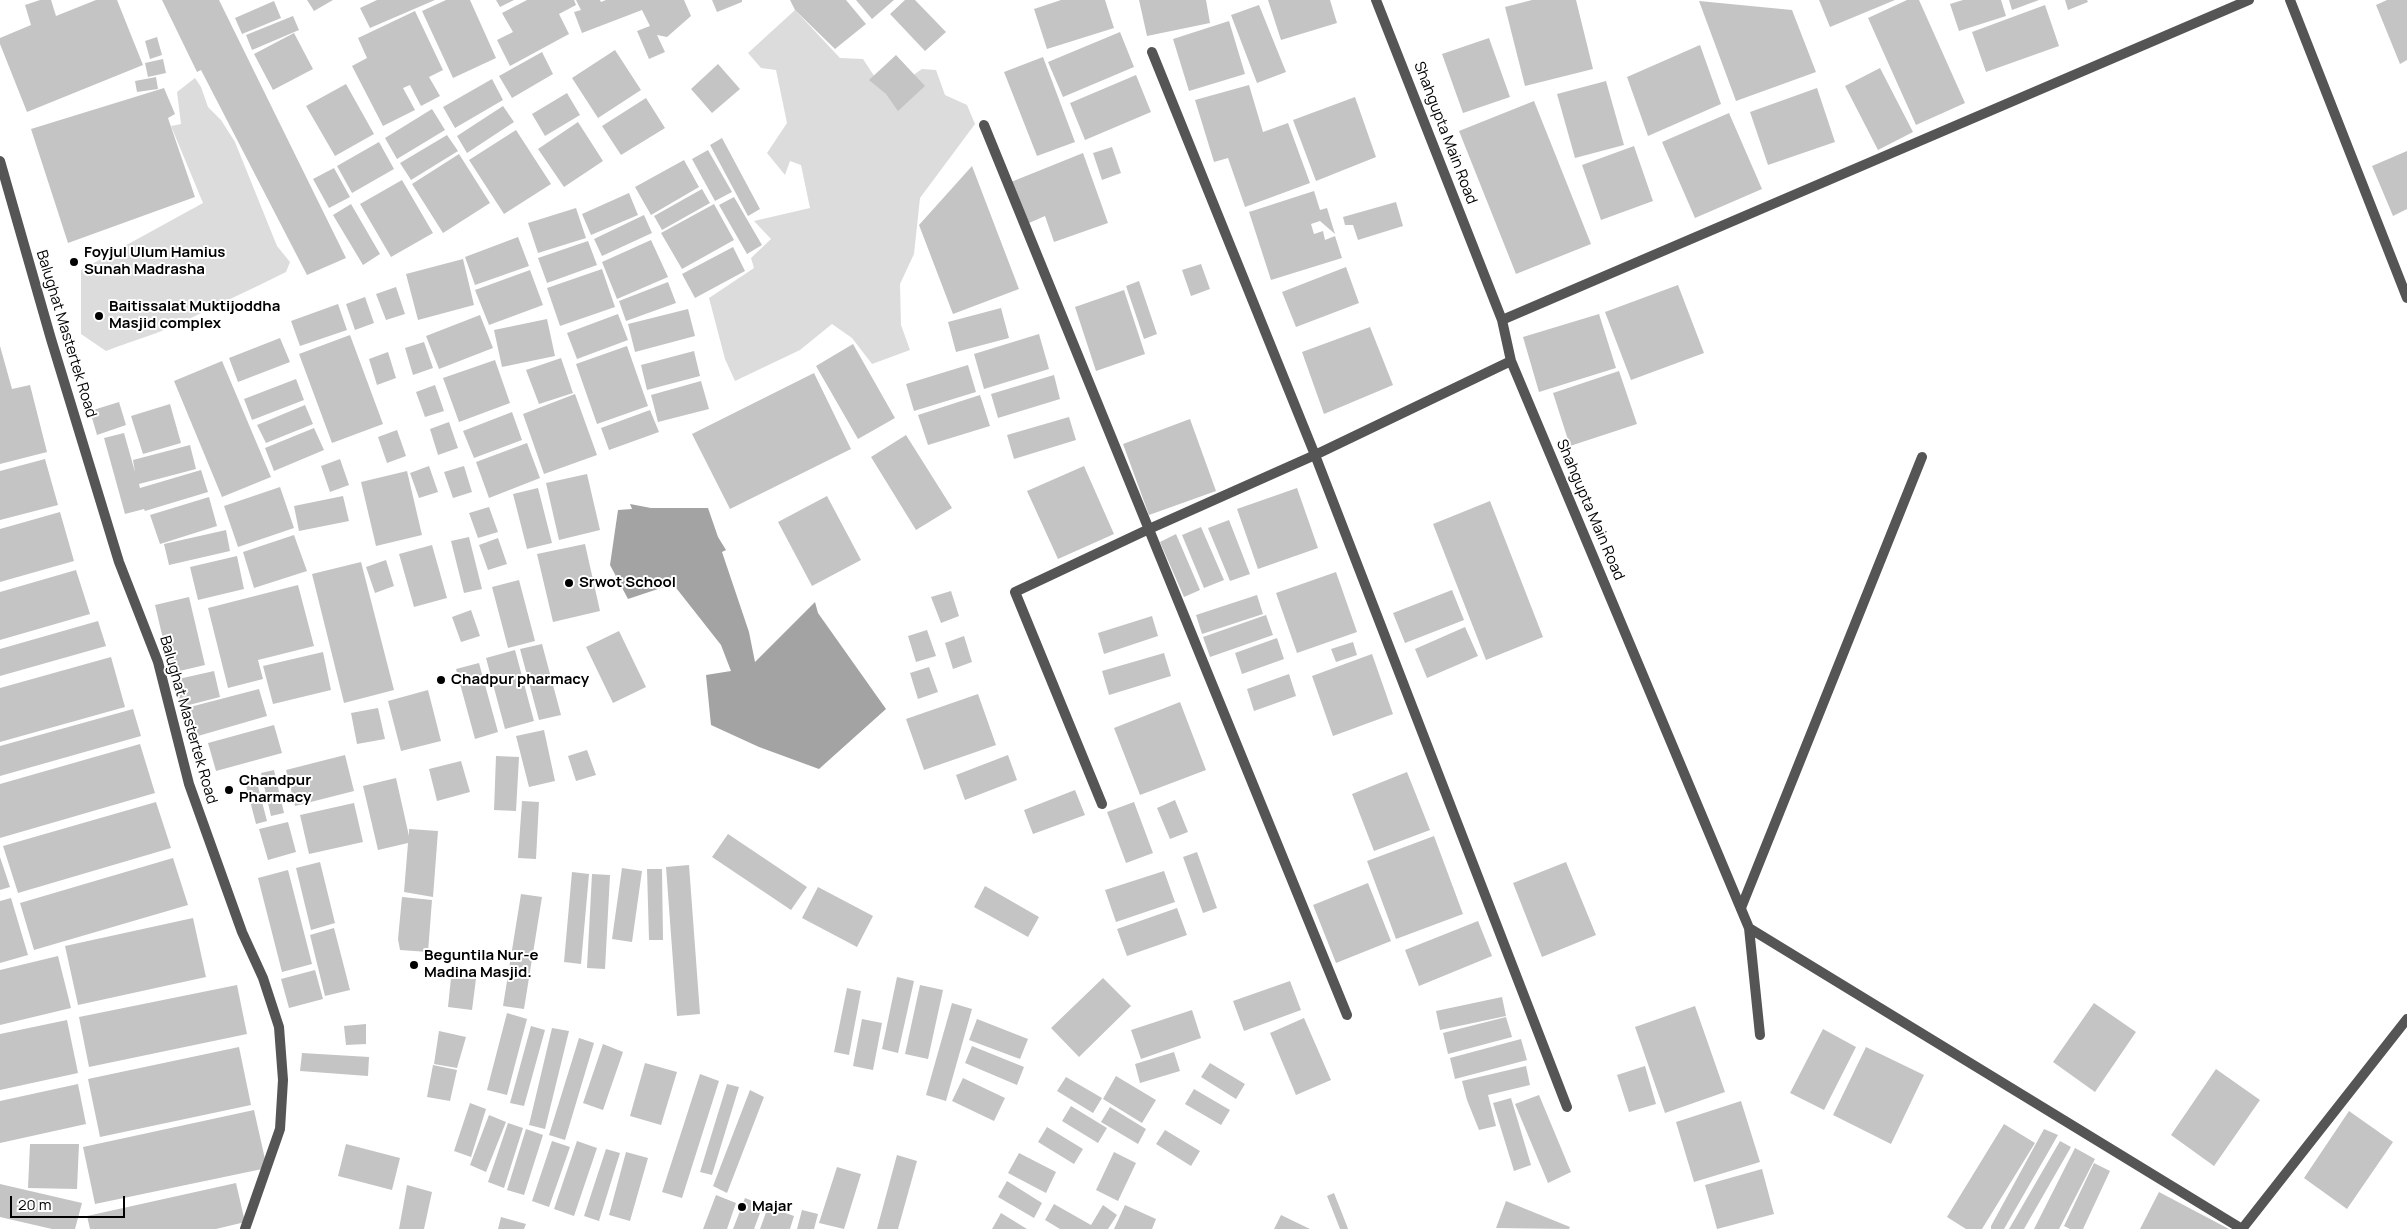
<!DOCTYPE html>
<html>
<head>
<meta charset="utf-8">
<style>
	body { margin:0 }
	#map { position:relative; width:2407px; height:1229px; overflow:hidden; background:#fff; font-family:Manrope,sans-serif }
	canvas { display:block }
	.scale { position:absolute; left:10px; top:1196px; width:115px; height:22px; box-sizing:border-box; border:2px solid #000; border-top:0; padding-left:6px; font-size:15px; line-height:18px; white-space:nowrap; color:#000; -webkit-text-stroke:4px #fff; paint-order:stroke }
</style>
</head>
<body>
<div id="map">
<canvas width="2407" height="1229"></canvas>
<div class="scale">20 m</div>
</div>
<script>
const context = document.querySelector('canvas').getContext('2d');
context.lineJoin = 'round';
function paint(path, color) { context.fillStyle = color; context.fill(path, 'evenodd'); }
function trace(path, color, width, dash) { context.strokeStyle = color; context.lineWidth = width; context.lineCap = dash ? 'butt' : 'round'; context.setLineDash(dash || []); context.stroke(path); }
function label(font, color, halo, rows, align = 'center') {
  context.font = font + ' Manrope,sans-serif'; context.lineWidth = 4; context.setLineDash([]); context.textBaseline = 'middle'; context.strokeStyle = halo; context.fillStyle = color; for (const [text, x, y, turn = 0] of rows) {
    context.save(); context.translate(x, y); context.rotate((+turn || 0) * Math.PI / 180); context.textAlign = isNaN(turn) ? turn : align; if (halo) context.strokeText(text, 0, 0); context.fillText(text, 0, 0); context.restore();
  }
}
paint(new Path2D(`
	M795 10 840 58 863 59 886 94 922 69 936 70 945 95 967 105 975 124 920 198 914 254 900 284 901 325 910 350 872 364 852 338 832 324 800 350 735 381 725 359 709 298 754 268 751 258 771 239 754 221 810 208 801 165 790 161 785 175 767 153 787 123 776 70 761 68 748 53Z
	M195 78 201 87 208 107 221 120 235 142 277 246 290 262 286 272C252 289 219 304 185 321 160 333 132 341 106 351L81 334V270L203 203 171 126 181 124 177 92Z`), '#dcdcdc');
paint(new Path2D(`
	M630 504 651 508H708L718 537 726 550 722 552 749 632 755 662 815 602 818 613 886 709 819 769 759 747 711 725 706 675 731 671 721 645 673 584 628 599 610 565 618 510 632 509Z`), '#a3a3a3');
paint(new Path2D(`
	M40 0H51L56 16 96 0H117L143 65 27 112 0 44V38L31 25 25 5Z
	M162 0H219L346 258 307 275 201 70 197 72Z
	M307 0H333L314 11Z
	M377 0H435L370 28 360 8Z
	M446 0H470L496 58 453 78 422 11Z
	M496 0H514L500 7Z
	M527 0H574L576 5 559 14 569 34 510 66 497 40 513 32 502 13Z
	M576 0H600L601 2 606 0H684L691 16 667 37 657 35 665 52 649 59 637 31 650 26 642 10 582 33 574 12 581 10Z
	M712 0H742V2L717 12Z
	M790 0H846L866 24 835 49 795 10Z
	M856 0H894L872 19Z
	M905 0H915L946 32 925 51 890 14Z
	M1061 0H1105L1114 28 1047 49 1034 9Z
	M1139 0H1206L1210 23 1147 36Z
	M1268 0H1330L1337 23 1281 40Z
	M1532 0H1576L1593 69 1525 86 1505 7Z
	M1819 0H1895L1830 27Z
	M1907 0H1919L1965 103 1916 125 1868 18Z
	M1963 0H2001L2006 16 1959 31 1950 4Z
	M2009 0H2039L2012 10Z
	M2065 0H2087L2088 2 2068 10Z
	M2387 0H2407V60L2400 64 2376 5Z
	M274 1 281 18 242 34 235 18Z
	M1699 1 1792 10 1816 72 1736 101Z
	M1259 5 1286 72 1257 83 1231 15Z
	M2045 5 2059 46 1986 72 1972 32Z
	M415 11 443 70 429 77 440 96 421 106 410 85 403 88 415 110 383 126 352 66 367 58 358 38Z
	M293 16 299 30 252 50 246 35Z
	M1229 21 1245 74 1189 91 1173 39Z
	M1120 32 1134 67 1063 97 1048 62Z
	M294 33 313 69 273 90 254 54Z
	M157 37 162 55 150 59 145 41Z
	M1489 38 1510 97 1463 113 1442 54Z
	M1700 45 1721 104 1648 136 1627 77Z
	M615 50 641 90 598 118 572 78Z
	M542 52 553 74 512 98 499 76Z
	M896 55 925 86 898 111 886 94 869 80Z
	M1043 57 1075 142 1037 156 1004 72Z
	M163 59 166 73 148 77 145 63Z
	M718 64 740 89 712 113 691 89Z
	M1880 68 1913 132 1878 150 1845 86Z
	M1136 75 1151 112 1085 140 1070 103Z
	M156 77 158 89 137 92 135 81Z
	M492 79 503 100 455 128 443 107Z
	M1606 81 1624 145 1575 158 1557 94Z
	M346 84 374 134 335 156 306 106Z
	M1249 85 1263 132 1288 123 1310 183 1245 207 1228 158 1214 162 1195 100Z
	M164 88 175 114 168 118 195 197 68 243 31 129Z
	M1817 88 1835 142 1768 165 1750 112Z
	M567 93 580 115 545 136 532 114Z
	M1355 97 1376 157 1316 181 1293 120Z
	M646 98 665 128 621 155 602 126Z
	M1534 101 1591 244 1516 274 1459 131Z
	M503 106 514 122 467 153 457 136Z
	M432 109 445 130 397 159 385 138Z
	M1729 113 1762 189 1695 218 1662 142Z
	M578 122 603 161 564 187 538 149Z
	M516 130 551 184 504 214 469 160Z
	M447 135 458 151 411 180 400 163Z
	M722 138 760 209 748 216 710 145Z
	M379 142 394 169 352 193 337 166Z
	M1634 146 1653 201 1601 220 1582 165Z
	M1112 147 1121 173 1102 180 1093 153Z
	M708 150 732 192 715 201 692 159Z
	M2407 151V209L2393 216 2372 166Z
	M1083 153 1108 223 1054 242 1045 216 1029 223 1011 182Z
	M459 154 490 203 443 233 412 184Z
	M684 160 699 187 651 215 635 187Z
	M972 166 1019 289 953 314 919 225Z
	M334 168 350 197 329 208 313 179Z
	M402 180 433 233 391 257 360 204Z
	M702 189 710 203 662 230 654 216Z
	M1314 191 1320 210 1327 208 1335 234 1320 221 1311 224 1314 234 1323 231 1325 240 1335 236 1342 258 1271 280 1249 212Z
	M629 193 638 215 591 235 582 214Z
	M734 197 762 245 747 254 719 205Z
	M1396 202 1403 226 1358 240 1353 225H1345L1343 217Z
	M351 204 380 254 363 265 333 215Z
	M714 204 734 240 682 269 661 233Z
	M576 208 586 238 538 253 528 223Z
	M644 215 652 233 602 256 594 239Z
	M518 237 529 266 475 285 465 257Z
	M651 240 668 277 617 299 602 262Z
	M588 241 597 265 547 283 538 258Z
	M733 247 745 271 695 298 682 274Z
	M463 259 474 305 418 320 406 274Z
	M1201 264 1210 289 1191 296 1182 270Z
	M1346 267 1359 303 1296 327 1282 292Z
	M602 269 615 307 560 326 547 288Z
	M530 270 543 305 489 325 475 290Z
	M1139 281 1157 334 1144 339 1126 286Z
	M668 282 676 303 626 321 619 301Z
	M1678 285 1704 353 1631 380 1605 312Z
	M396 287 405 314 386 320 376 294Z
	M1124 290 1145 354 1096 371 1075 307Z
	M365 297 374 323 355 330 346 304Z
	M338 304 347 330 300 346 291 321Z
	M1001 308 1009 338 956 352 948 322Z
	M688 309 695 336 635 352 628 324Z
	M618 314 628 340 577 359 567 333Z
	M1599 314 1616 368 1539 392 1523 337Z
	M480 315 493 348 439 369 426 336Z
	M547 319 555 356 502 367 494 330Z
	M1370 327 1393 385 1324 414 1302 352Z
	M1039 334 1049 369 984 389 974 354Z
	M350 335 383 424 332 443 299 354Z
	M280 338 290 362 238 382 229 358Z
	M424 342 433 368 413 375 405 348Z
	M853 344 895 418 858 439 816 366Z
	M0 346 12 389 30 385 47 452 0 464Z
	M627 346 648 406 597 424 576 364Z
	M694 351 700 376 647 390 641 365Z
	M388 352 396 378 377 385 369 359Z
	M561 358 573 393 539 404 526 370Z
	M495 360 510 403 459 422 443 378Z
	M222 361 271 477 222 497 174 381Z
	M968 365 976 392 914 411 906 384Z
	M1619 371 1637 424 1570 446 1553 393Z
	M814 373 851 449 730 509 692 434Z
	M1054 375 1060 399 998 418 991 394Z
	M296 379 304 400 252 420 244 399Z
	M701 381 709 409 658 422 651 395Z
	M435 385 444 411 425 417 416 392Z
	M575 394 597 455 544 474 523 414Z
	M980 395 990 426 928 445 918 415Z
	M119 402 126 425 97 435 90 411Z
	M170 404 181 443 143 454 131 416Z
	M305 405 313 424 266 443 257 425Z
	M650 410 659 432 609 450 601 428Z
	M512 412 522 440 474 458 463 431Z
	M1069 417 1076 440 1014 459 1007 435Z
	M1190 419 1216 491 1149 515 1123 444Z
	M449 422 458 448 438 455 430 429Z
	M314 428 324 450 274 471 265 448Z
	M397 430 406 456 387 463 378 437Z
	M124 433 135 472 133 460 190 445 196 469 139 484 140 488 201 470 208 492 145 511 144 509 125 514 104 438Z
	M906 435 952 508 916 530 871 457Z
	M527 443 540 478 489 498 476 462Z
	M45 459 58 505 0 520V471Z
	M340 459 349 485 330 492 321 466Z
	M429 466 438 492 419 498 410 473Z
	M464 466 472 492 453 498 444 472Z
	M1084 466 1114 534 1058 559 1027 491Z
	M407 471 422 535 376 546 361 482Z
	M587 474 600 530 559 540 546 483Z
	M280 487 294 528 238 547 224 506Z
	M538 488 552 543 527 549 513 494Z
	M1297 488 1318 548 1258 569 1237 509Z
	M343 496 349 521 299 531 294 506Z
	M827 496 861 560 812 586 778 522Z
	M209 497 217 526 160 544 150 515Z
	M1490 501 1543 637 1486 660 1433 524Z
	M489 507 498 532 478 538 469 513Z
	M60 512 74 561 0 582V529Z
	M1229 520 1250 574 1230 581 1208 528Z
	M1201 527 1224 580 1204 588 1182 535Z
	M226 530 230 551 169 565 164 544Z
	M1176 534 1200 590 1184 597 1160 542Z
	M294 535 307 571 254 588 243 552Z
	M469 537 482 589 464 593 451 541Z
	M498 538 507 564 488 570 479 545Z
	M585 544 600 611 553 622 537 554Z
	M432 545 447 598 414 607 399 554Z
	M237 556 244 589 198 600 190 567Z
	M386 560 394 586 375 593 366 567Z
	M361 562 394 690 344 703 312 574Z
	M76 570 90 614 0 640V592Z
	M1336 572 1357 632 1297 653 1276 593Z
	M519 580 535 641 508 648 492 587Z
	M298 585 314 646 258 660 263 679 228 688 208 608Z
	M1452 590 1464 620 1405 643 1393 613Z
	M951 591 959 616 941 623 931 597Z
	M1257 595 1263 614 1202 634 1196 615Z
	M189 597 205 665 171 673 155 605Z
	M471 610 480 636 461 642 452 617Z
	M1266 615 1273 635 1210 657 1203 637Z
	M1152 616 1158 636 1104 654 1098 633Z
	M98 621 106 646 0 676V649Z
	M1465 627 1478 656 1427 678 1415 649Z
	M927 630 936 656 916 662 908 636Z
	M619 631 646 687 613 703 586 647Z
	M964 636 972 662 953 669 945 643Z
	M1277 638 1284 659 1242 674 1235 653Z
	M1353 642 1357 655 1336 662 1331 649Z
	M542 644 561 715 539 720 520 649Z
	M515 650 534 721 505 729 486 658Z
	M323 652 331 690 273 704 263 666Z
	M1164 653 1171 676 1109 695 1102 671Z
	M1372 654 1393 714 1333 736 1312 676Z
	M111 657 125 707 0 742V688Z
	M479 663 498 732 475 739 456 669Z
	M929 667 938 692 918 699 910 673Z
	M214 671 220 697 181 707 174 680Z
	M1289 674 1296 696 1254 711 1247 689Z
	M259 689 267 716 198 736 190 707Z
	M428 690 441 741 401 751 388 701Z
	M978 694 996 745 924 770 906 719Z
	M1180 702 1206 770 1140 795 1114 728Z
	M378 708 385 739 357 744 351 713Z
	M133 709 141 736 0 776V746Z
	M274 725 282 753 216 771 208 743Z
	M544 730 555 781 529 787 516 736Z
	M140 744 155 793 0 838V784Z
	M587 750 596 775 576 781 568 756Z
	M345 755 354 791 295 806 286 770Z
	M1008 755 1017 780 965 800 956 775Z
	M496 756 519 757 516 811 494 810Z
	M461 761 470 792 437 801 429 769Z
	M274 770 284 813 271 816 261 773Z
	M1407 772 1430 830 1374 851 1352 794Z
	M255 775 267 821 256 824 244 778Z
	M396 778 409 836V829L438 831 433 897 404 892 408 843 378 850 363 786Z
	M1075 790 1085 815 1033 834 1024 810Z
	M1175 800 1188 832 1170 839 1157 808Z
	M522 801 539 802 536 859 518 858Z
	M156 802 171 848 18 893 3 846Z
	M1134 802 1153 853 1126 863 1107 812Z
	M354 803 363 842 309 854 300 815Z
	M288 822 296 852 268 860 259 829Z
	M728 834 807 887 791 910 712 857Z
	M1434 836 1463 914 1396 939 1367 861Z
	M1197 852 1217 908 1203 913 1183 857Z
	M0 857 10 887 0 890Z
	M173 858 188 905 34 950 20 903Z
	M320 862 335 923 311 930 296 868Z
	M1566 862 1596 935 1542 957 1513 883Z
	M689 865 700 1014 677 1016 666 867Z
	M622 868 642 871 632 942 612 939Z
	M647 869H662L663 940H649Z
	M288 870 312 964 282 972 258 878Z
	M1164 871 1175 902 1116 922 1105 890Z
	M572 872 589 874 581 964 564 962Z
	M592 874 610 875 605 969 587 968Z
	M1368 883 1391 941 1336 963 1313 905Z
	M985 886 1039 917 1028 937 974 907Z
	M818 887 873 916 857 947 802 918Z
	M521 894 542 897 524 1009 503 1006Z
	M402 897 432 900 428 952 400 950 398 939Z
	M11 898 28 955 0 963V901Z
	M1177 908 1187 935 1127 956 1117 929Z
	M193 918 206 977 78 1005 65 946Z
	M1478 921 1492 956 1419 986 1405 950Z
	M334 928 350 990 325 996 310 935Z
	M58 956 71 1008 0 1025V970Z
	M452 968 477 971 472 1010 448 1007Z
	M315 970 323 999 289 1008 281 979Z
	M897 977 914 981 898 1053 882 1049Z
	M1103 978 1131 1006 1079 1057 1051 1028Z
	M1290 981 1301 1010 1244 1031 1233 1001Z
	M237 985 247 1034 89 1067 79 1017Z
	M920 985 943 990 928 1059 905 1054Z
	M847 988 861 991 849 1055 834 1052Z
	M1502 997 1506 1016 1440 1030 1436 1011Z
	M952 1003 972 1009 946 1101 926 1095Z
	M2094 1003 2136 1032 2095 1092 2053 1062Z
	M1695 1006 1725 1092 1665 1113 1635 1027Z
	M1192 1010 1201 1038 1141 1059 1131 1030Z
	M507 1013 527 1019 507 1095 487 1090Z
	M1506 1017 1512 1037 1448 1054 1443 1033Z
	M1304 1018 1331 1080 1296 1095 1270 1033Z
	M862 1019 882 1023 873 1070 853 1066Z
	M977 1019 1028 1039 1020 1059 969 1040Z
	M67 1020 78 1073 0 1090V1034Z
	M366 1024V1044L346 1045 344 1026Z
	M531 1026 545 1030 524 1106 510 1103Z
	M552 1028 569 1031 545 1129 529 1125Z
	M1823 1029 1856 1047 1824 1110 1790 1093Z
	M439 1031 466 1037 457 1068 434 1064Z
	M579 1038 594 1043 565 1140 549 1135Z
	M1521 1039 1527 1060 1455 1079 1450 1058Z
	M603 1044 623 1052 603 1110 583 1103Z
	M972 1046 1024 1067 1017 1085 965 1063Z
	M239 1047 251 1105 100 1137 88 1079Z
	M1866 1047 1924 1075 1891 1144 1833 1115Z
	M1174 1052 1180 1071 1140 1083 1135 1064Z
	M302 1053 369 1057 368 1076 300 1071Z
	M645 1063 677 1072 661 1125 630 1116Z
	M1210 1063 1245 1084 1236 1099 1201 1077Z
	M433 1065 457 1070 450 1101 427 1097Z
	M1526 1066 1530 1085 1488 1095 1496 1126 1479 1130 1467 1100 1462 1081Z
	M1645 1066 1656 1104 1629 1112 1617 1075Z
	M2216 1069 2260 1100 2214 1166 2171 1135Z
	M700 1074 719 1081 682 1198 662 1192Z
	M1116 1076 1156 1100 1142 1123 1103 1099Z
	M1066 1077 1102 1098 1093 1113 1057 1091Z
	M963 1078 1005 1098 994 1121 952 1101Z
	M78 1084 86 1124 0 1143V1101Z
	M727 1084 739 1087 712 1175 700 1172Z
	M1194 1089 1230 1110 1221 1125 1185 1104Z
	M750 1090 764 1097 727 1193 713 1186Z
	M1539 1095 1571 1172 1548 1183 1515 1104Z
	M1511 1098 1531 1165 1514 1171 1493 1103Z
	M1741 1101 1760 1162 1694 1182 1676 1122Z
	M470 1103 486 1109 471 1157 454 1151Z
	M1071 1106 1107 1128 1098 1143 1062 1121Z
	M1110 1107 1146 1129 1138 1144 1101 1122Z
	M254 1110 267 1168 95 1204 83 1147Z
	M2349 1111 2393 1142 2347 1209 2304 1178Z
	M489 1115 506 1122 486 1172 470 1165Z
	M508 1123 523 1128 504 1188 488 1182Z
	M2004 1124 2035 1143 1982 1229H1966L1947 1217Z
	M1047 1127 1083 1149 1074 1164 1038 1142Z
	M526 1129 543 1135 524 1195 507 1190Z
	M2044 1129 2058 1135 2004 1229H1991V1226Z
	M1165 1130 1200 1151 1191 1166 1156 1144Z
	M552 1141 570 1147 549 1207 532 1201Z
	M577 1141 597 1148 574 1216 554 1209Z
	M2060 1141 2071 1147 2024 1229H2009Z
	M30 1144H79L77 1189 28 1188Z
	M346 1144 400 1158 392 1190 338 1176Z
	M2075 1148 2095 1159 2059 1229H2034Z
	M606 1149 620 1153 599 1221 584 1216Z
	M626 1152 648 1158 630 1221 609 1215Z
	M1114 1152 1136 1163 1118 1201 1096 1190Z
	M1019 1153 1056 1172 1046 1193 1008 1173Z
	M897 1155 917 1161 898 1229H877Z
	M2094 1163 2110 1171 2083 1229H2070L2064 1226Z
	M837 1167 861 1174 844 1229 819 1223Z
	M1762 1169 1774 1214 1717 1229 1705 1185Z
	M1007 1181 1042 1203 1034 1218 998 1197Z
	M236 1183 245 1222 216 1229H90L87 1216Z
	M0 1184 82 1203 75 1229H52L0 1217Z
	M407 1185 432 1192 424 1229H399Z
	M2159 1192 2229 1229H2140Z
	M1334 1193 1347 1226 1348 1229H1340L1327 1196Z
	M716 1195 736 1203 727 1229H703Z
	M745 1198 763 1205 754 1229H733Z
	M1506 1201 1570 1227 1569 1229 1496 1228Z
	M1054 1204 1091 1225 1103 1205 1117 1215 1108 1229H1060L1045 1220Z
	M1125 1205 1156 1219 1152 1229H1114Z
	M768 1207 794 1216 790 1229H760Z
	M802 1210 818 1214 814 1229H797Z
	M1001 1213 1027 1229H992Z
	M1281 1215 1310 1229H1274Z
	M501 1217 526 1224 524 1229H498Z`), '#c4c4c4');
trace(new Path2D(`
	M2290 0 2407 298
	M1741 908 1922 457`), '#555', 10);
trace(new Path2D(`
	M1376 0 1502 320 1511 361 1749 928 1760 1035
	M1152 52 1315 455 1567 1107
	M984 125 1347 1015
	M0 161 51 339 119 562 158 662 189 784 242 932 263 978 279 1027 283 1080 280 1129 245 1229
	M1502 320 2249 0
	M1102 804 1015 592 1149 529 1315 455 1511 361
	M1749 928 2242 1229
	M2242 1229 2407 1019`), '#555', 10);
for (const [x, y, r, color] of [
	[74,262,5,"#000"],
	[99,316,5,"#000"],
	[569,583,5,"#000"],
	[441,680,5,"#000"],
	[229,790,5,"#000"],
	[414,965,5,"#000"],
	[742,1207,5,"#000"]
]) { const dot = new Path2D(); dot.arc(x, y, r, 0, 2 * Math.PI); context.fillStyle = color; context.fill(dot); trace(dot, '#fff', 2); }
label('15px', '#000', '#fff', [
	["Shahgupta Main Road",1445,133,69],
	["Balughat Mastertek Road",66,334,73],
	["Shahgupta Main Road",1590,510,67],
	["Balughat Mastertek Road",188,720,74]
]);
label('bold 15px', '#000', '#fff', [
	["Foyjul Ulum Hamius",84,253],
	["Sunah Madrasha",84,270],
	["Baitissalat Muktijoddha",109,307],
	["Masjid complex",109,324],
	["Srwot School",579,583],
	["Chadpur pharmacy",451,680],
	["Chandpur",239,781],
	["Pharmacy",239,798],
	["Beguntila Nur-e",424,956],
	["Madina Masjid.",424,973],
	["Majar",752,1207]
], 'left');
</script>
</body>
</html>
